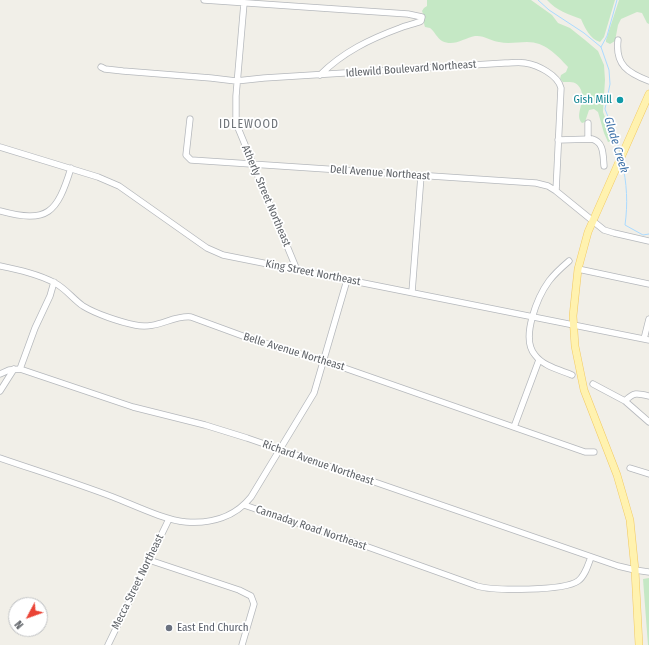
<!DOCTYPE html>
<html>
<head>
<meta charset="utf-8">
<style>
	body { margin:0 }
	#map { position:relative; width:649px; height:645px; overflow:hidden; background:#f1efe8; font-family:"Fira Sans Condensed",sans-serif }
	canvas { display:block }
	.north { position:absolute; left:8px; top:597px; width:40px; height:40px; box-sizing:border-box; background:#fff; border:1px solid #bfc1c3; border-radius:50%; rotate:229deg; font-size:11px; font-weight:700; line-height:16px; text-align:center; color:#5f6368 }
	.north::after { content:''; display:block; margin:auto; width:14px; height:18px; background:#ea4335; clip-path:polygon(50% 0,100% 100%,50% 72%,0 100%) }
</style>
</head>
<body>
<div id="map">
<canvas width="649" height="645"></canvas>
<div class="north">N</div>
</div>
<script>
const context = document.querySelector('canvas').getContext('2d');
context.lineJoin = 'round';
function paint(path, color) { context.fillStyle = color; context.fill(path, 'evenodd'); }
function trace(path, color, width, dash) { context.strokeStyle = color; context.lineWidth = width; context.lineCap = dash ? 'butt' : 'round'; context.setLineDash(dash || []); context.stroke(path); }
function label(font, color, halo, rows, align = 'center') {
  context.font = font + ' "Fira Sans Condensed",sans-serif'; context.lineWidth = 3.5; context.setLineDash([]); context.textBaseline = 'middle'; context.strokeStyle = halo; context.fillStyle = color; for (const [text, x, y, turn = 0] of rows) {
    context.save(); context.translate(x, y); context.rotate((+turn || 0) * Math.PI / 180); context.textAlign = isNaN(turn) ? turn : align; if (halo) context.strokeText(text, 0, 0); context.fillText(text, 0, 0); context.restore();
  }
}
paint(new Path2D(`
	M427 0H531L552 15 558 23 570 28 585 40 598 51 604 65 605 80 603 112 612 135 613 141 608 142 604 133 598 112 594 109 589 110 585 122 582 123C574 115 586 102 581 90 577 81 572 82 563 82L560 79 561 75 566 72 568 67C556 54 545 42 527 42 518 42 508 44 499 42 491 41 484 35 475 36 464 38 454 47 442 41 437 38 435 32 430 28L425 27C423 22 425 17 422 11L424 8 427 6Z
	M547 0H615L604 37 600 42C590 39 585 28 581 19 568 14 557 11 547 0Z
	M619 0H649V24L647 23 642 13 637 12 621 19 618 25 615 41 610 44 606 42V40Z
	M649 578V645H648L643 579Z`), '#c5e8c5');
trace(new Path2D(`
	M538 0 549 10 584 33 601 47 609 70 610 84 605 109 615 135 620 153
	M601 47 607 36 617 0
	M622 162C627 183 628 204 625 225L643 235 649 234`), '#aadaff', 1);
const minor = new Path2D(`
	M204 0 408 14 422 17 421 21C415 24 407 25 400 28 370 39 343 52 320 75
	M244 3 236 96V123L297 270
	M618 40C615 65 628 73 649 81
	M101 67 105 69 123 71 211 78 236 81 264 78 505 63C512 63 519 62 525 63 538 65 558 75 561 88L556 191 604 230 614 233 649 241
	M190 119 186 155 191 160 536 183 548 186 556 191
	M588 123V139
	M558 140 592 139C604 142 603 155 604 166
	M0 147 98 177 119 186 197 241 207 248 223 255 649 340
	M0 211C48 224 57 213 71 168
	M569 261C562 267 555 273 549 281 538 296 520 338 535 355 543 366 560 370 572 375
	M0 266C19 270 38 274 55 283 66 289 73 299 83 306 96 314 120 322 135 325 157 330 172 315 191 317L251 339 333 364 585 452H594
	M578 269 649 284
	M412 292 421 176
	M644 339 649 319
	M20 369 35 328 50 296 54 282
	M0 374 9 370 20 369 133 407 205 425 247 438 618 566 635 570 649 572
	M593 384 625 401 649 422
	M0 391 14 369
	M625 401C634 392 637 393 649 396
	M514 427 539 360
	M0 458C38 471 76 483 113 497 134 505 164 520 186 522 211 524 235 517 251 497L314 393 347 280
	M630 468 649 474
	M244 505 354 542 477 586C494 591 564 591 578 581 585 576 588 565 591 557
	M149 560 239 590 251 596 254 604 242 645
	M108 645 169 519`);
const major = new Path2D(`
	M639 645 635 570 630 520 617 475 584 390 575 346 573 316 578 269 588 232 649 94`);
trace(minor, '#b5b8bc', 7);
trace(major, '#f2c960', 8);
trace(minor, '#fff', 5.5);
trace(major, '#fff2af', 7);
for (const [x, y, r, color] of [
	[620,100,4,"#0f9aa8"],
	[169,628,4,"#6b7280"]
]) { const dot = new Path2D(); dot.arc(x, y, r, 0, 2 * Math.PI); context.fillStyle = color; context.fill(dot); trace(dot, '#fff', 1.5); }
label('11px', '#5f6368', '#fff', [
	["Idlewild Boulevard Northeast",411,69,-4],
	["Dell Avenue Northeast",380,173,4],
	["Atherly Street Northeast",266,196,67],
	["King Street Northeast",313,273,11],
	["Belle Avenue Northeast",294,352,17],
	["Richard Avenue Northeast",318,463,19],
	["Cannaday Road Northeast",311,528,19],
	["Mecca Street Northeast",138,582,-64]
]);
label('11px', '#0d838f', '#fff', [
	["Gish Mill",612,100]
], 'right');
label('11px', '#5b616d', '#fff', [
	["East End Church",177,628]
], 'left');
context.letterSpacing = '1px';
label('12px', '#70757a', '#fff', [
	["IDLEWOOD",249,125]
]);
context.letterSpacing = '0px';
label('italic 12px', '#4174aa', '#fff', [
	["Glade Creek",616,145,73]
]);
</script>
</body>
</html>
